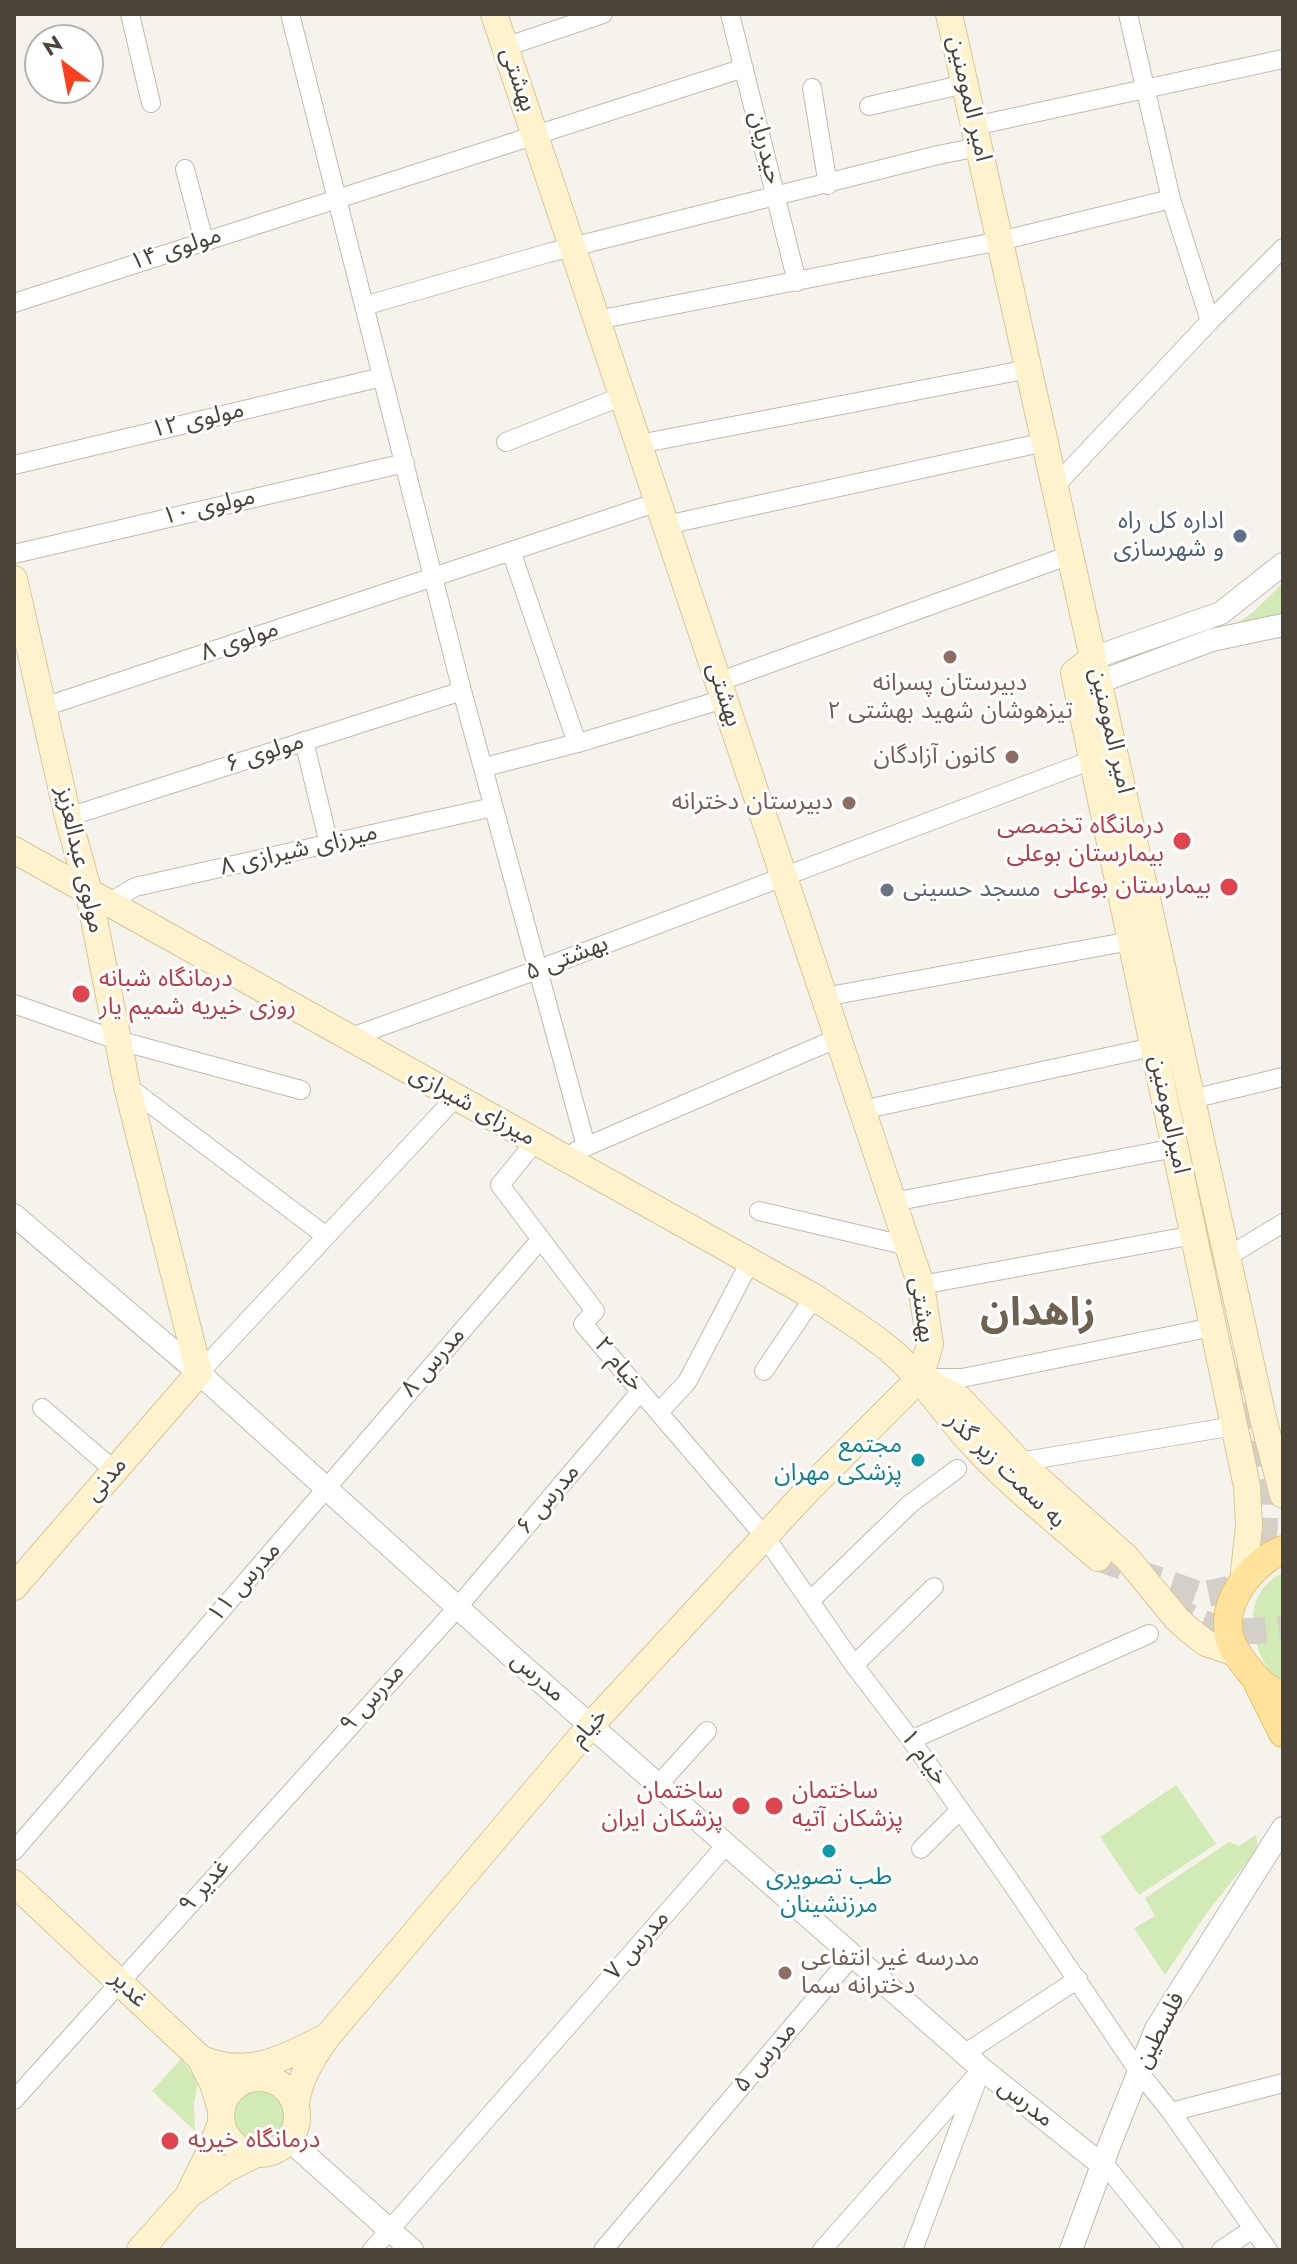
<!DOCTYPE html>
<html>
<head>
<meta charset="utf-8">
<style>
	body { margin:0 }
	#map { position:relative; width:1297px; height:2264px; overflow:hidden; background:#f6f3ec; font-family:Jost,sans-serif }
	canvas { display:block }
	.frame { position:absolute; inset:0; border:16px solid #4b4439; pointer-events:none }
	.north { position:absolute; left:24px; top:24px; width:80px; height:80px; box-sizing:border-box; background:#fff; border:2px solid #b7b4b0; border-radius:50%; rotate:328deg; font-size:22px; font-weight:700; line-height:32px; text-align:center; color:#4b4439 }
	.north::after { content:''; display:block; margin:auto; width:28px; height:36px; background:#fc3f1d; clip-path:polygon(50% 0,100% 100%,50% 72%,0 100%) }
</style>
</head>
<body>
<div id="map">
<canvas width="1297" height="2264"></canvas>
<div class="frame"></div>
<div class="north">N</div>
</div>
<script>
const context = document.querySelector('canvas').getContext('2d');
context.lineJoin = 'round';
function paint(path, color) { context.fillStyle = color; context.fill(path, 'evenodd'); }
function trace(path, color, width, dash) { context.strokeStyle = color; context.lineWidth = width; context.lineCap = dash ? 'butt' : 'round'; context.setLineDash(dash || []); context.stroke(path); }
function label(font, color, halo, rows, align = 'center') {
  context.font = font + ' Jost,"Noto Sans Arabic",sans-serif'; context.lineWidth = 6; context.setLineDash([]); context.textBaseline = 'middle'; context.strokeStyle = halo; context.fillStyle = color; for (const [text, x, y, turn = 0] of rows) {
    context.save(); context.translate(x, y); context.rotate((+turn || 0) * Math.PI / 180); context.textAlign = isNaN(turn) ? turn : align; if (halo) context.strokeText(text, 0, 0); context.fillText(text, 0, 0); context.restore();
  }
}
paint(new Path2D(`
	M1283 583V615L1233 626 1252 613Z
	M1283 1573V1687C1252 1658 1235 1595 1283 1573Z
	M1176 1785 1216 1844 1139 1895 1100 1837Z
	M1256 1835 1258 1848 1206 1914 1165 1975 1134 1928 1155 1916 1145 1898 1229 1842 1239 1846Z
	M181 2059 198 2081 194 2104 195 2131 152 2091Z
	M231 2115a27 27 0 1 1 54 0a27 27 0 1 1-54 0Z`), '#d2eab5');
trace(new Path2D(`
	M1098 1558 1201 1595 1229 1589 1250 1566 1264 1539 1266 1497 1239 1368
	M1168 1604C1212 1632 1231 1635 1283 1628`), '#d4d0c8', 26, [26, 13]);
const minor = new Path2D(`
	M130 14 151 103
	M290 14 462 691 586 1146
	M730 14 797 282
	M1128 14 1171 199 1210 321
	M505 47 603 14
	M812 88 828 185
	M869 106 965 84
	M974 126 1283 59
	M185 169 204 241
	M14 303 744 68
	M364 306 548 253 938 155 979 147
	M597 320 1000 241 1171 199
	M506 442 623 396
	M639 444 1029 369
	M14 465 382 377
	M1055 486 1210 321 1283 248
	M666 525 1045 442
	M511 551 577 743
	M14 554 405 463
	M718 682 1070 555
	M44 707 658 502
	M304 741 329 844
	M485 767 585 741 724 699
	M68 817 462 691
	M109 903 135 887 493 807
	M824 997 1131 941
	M14 1004 117 1040 301 1090
	M349 1038 537 970 1092 760
	M127 1086 326 1236
	M1192 1099 1283 1077
	M862 1110 1153 1047
	M535 1142 500 1185 595 1311 583 1324 766 1538 854 1665 911 1740 1008 1878 1139 2072 1171 2112 1268 2250
	M576 1151 838 1038
	M893 1202 1175 1148
	M759 1211 908 1246
	M1227 1257 1283 1223
	M921 1285 1194 1235
	M764 1371 814 1297
	M199 1373 455 1098
	M925 1378H962L1213 1327
	M42 1408 115 1471
	M660 1411 687 1382 751 1260
	M1019 1462 1234 1426
	M810 1601 910 1504 957 1469
	M854 1665 934 1587
	M911 1740 1149 1634
	M659 1784 707 1731
	M921 1849 960 1810
	M14 1851 541 1239
	M964 2054 1078 1979
	M14 2100 457 1608 640 1392
	M1171 2112 1283 2083
	M1103 2162 1174 2250
	M372 2250 727 1844
	M603 2250 853 1955
	M822 2250 982 2069
	M913 2250 977 2081
	M1221 2250 1253 2229`);
const tertiary = new Path2D(`
	M1093 658 1221 613 1283 564
	M1099 682 1212 640 1283 625
	M14 1215 199 1373 508 1653 982 2069 1102 2165
	M289 2140 412 2250
	M1071 2250 1111 2141 1156 2029 1283 1828`);
const secondary = new Path2D(`
	M494 14 921 1285 930 1344 920 1378
	M949 14 1264 1422 1283 1495
	M14 579 68 817 88 889 127 1086 199 1373 14 1587
	M1093 658 1074 673 1247 1486 1249 1526 1243 1582
	M14 850 814 1297C839 1314 866 1330 890 1350 924 1379 947 1418 979 1451 1016 1490 1058 1523 1098 1558
	M923 1379 960 1399 1019 1462 1127 1558 1177 1619 1188 1629 1206 1643 1238 1654
	M14 1883 200 2058 213 2084 221 2110
	M200 2058C247 2079 281 2059 324 2038
	M221 2116a38 38 0 1 1 76 0a38 38 0 1 1-76 0Z
	M296 2104C299 2078 312 2059 327 2037L591 1725 807 1491 920 1378
	M190 2194 228 2168 256 2154
	M140 2250 188 2196 210 2151 221 2123`);
const primary = new Path2D(`
	M1283 1550C1252 1562 1219 1603 1230 1639 1233 1650 1242 1661 1249 1670 1259 1682 1268 1691 1283 1696
	M1258 1683 1283 1733`);
trace(minor, '#c2bbae', 20);
trace(tertiary, '#c2bbae', 24);
trace(secondary, '#d6c79b', 28);
trace(primary, '#e6c16a', 30);
trace(minor, '#fff', 18);
trace(tertiary, '#fff', 22);
trace(secondary, '#fff3cd', 26);
trace(primary, '#ffe39c', 28);
for (const [x, y, r, color] of [
	[1240,536,8,"#5c6f8a"],
	[950,657,8,"#8d6e63"],
	[1012,757,8,"#8d6e63"],
	[849,803,8,"#8d6e63"],
	[1182,841,10,"#e0444e"],
	[1229,887,10,"#e0444e"],
	[887,890,8,"#6b7280"],
	[81,994,10,"#e0444e"],
	[918,1460,8,"#0f9aa8"],
	[741,1806,10,"#e0444e"],
	[774,1806,10,"#e0444e"],
	[829,1851,8,"#0f9aa8"],
	[785,1973,8,"#8d6e63"],
	[170,2141,10,"#e0444e"]
]) { const dot = new Path2D(); dot.arc(x, y, r, 0, 2 * Math.PI); context.fillStyle = color; context.fill(dot); trace(dot, '#fff', 3); }
label('24px', '#4b4439', '#fff', [
	["بهشتی",517,80,71],
	["امیر المومنین",968,99,77],
	["حیدریان",764,148,76],
	["مولوی ۱۴",176,250,-18],
	["مولوی ۱۲",198,421,-13],
	["مولوی ۱۰",209,508,-13],
	["مولوی ۸",240,642,-19],
	["بهشتی",723,695,72],
	["امیر المومنین",1110,731,77],
	["مولوی ۶",265,754,-18],
	["میرزای شیرازی ۸",299,851,-13],
	["مولوی عبدالعزیز",79,860,77],
	["بهشتی ۵",567,959,-21],
	["میرزای شیرازی",472,1107,29],
	["امیرالمومنین",1168,1115,78],
	["بهشتی",921,1310,82],
	["مدرس ۸",434,1363,-49],
	["خیام ۲",618,1365,50],
	["به سمت زیر گذر",1005,1471,44],
	["مدنی",107,1480,-49],
	["مدرس ۶",549,1500,-50],
	["مدرس ۱۱",245,1583,-49],
	["مدرس",537,1678,41],
	["مدرس ۹",373,1699,-48],
	["خیام",590,1728,-48],
	["خیام ۱",923,1758,54],
	["غدیر ۹",205,1887,-49],
	["مدرس ۷",638,1946,-49],
	["غدیر",128,1990,45],
	["فلسطین",1161,2031,-63],
	["مدرس ۵",766,2058,-50],
	["مدرس",1025,2104,38]
]);
label('24px', '#4e5e75', '#fff', [
	["اداره کل راه",1224,522],
	["و شهرسازی",1224,550]
], 'right');
label('24px', '#785e54', '#fff', [
	["دبیرستان پسرانه",950,684,"center"],
	["تیزهوشان شهید بهشتی ۲",950,712,"center"],
	["کانون آزادگان",996,757],
	["دبیرستان دخترانه",833,803],
	["مدرسه غیر انتفاعی",801,1959,"left"],
	["دخترانه سما",801,1987,"left"]
], 'right');
label('24px', '#be3a42', '#fff', [
	["درمانگاه تخصصی",1164,827],
	["بیمارستان بوعلی",1164,855],
	["بیمارستان بوعلی",1211,887],
	["درمانگاه شبانه",99,980,"left"],
	["روزی خیریه شمیم یار",99,1008,"left"],
	["ساختمان",723,1792],
	["پزشکان ایران",723,1820],
	["ساختمان",792,1792,"left"],
	["پزشکان آتیه",792,1820,"left"],
	["درمانگاه خیریه",188,2141,"left"]
], 'right');
label('24px', '#5b616d', '#fff', [
	["مسجد حسینی",903,890]
], 'left');
label('24px', '#0d838f', '#fff', [
	["مجتمع",902,1446],
	["پزشکی مهران",902,1474],
	["طب تصویری",829,1878,"center"],
	["مرزنشینان",829,1906,"center"]
], 'right');
label('bold 40px', '#6e6250', '#fff', [
	["زاهدان",1038,1315]
]);
</script>
</body>
</html>
